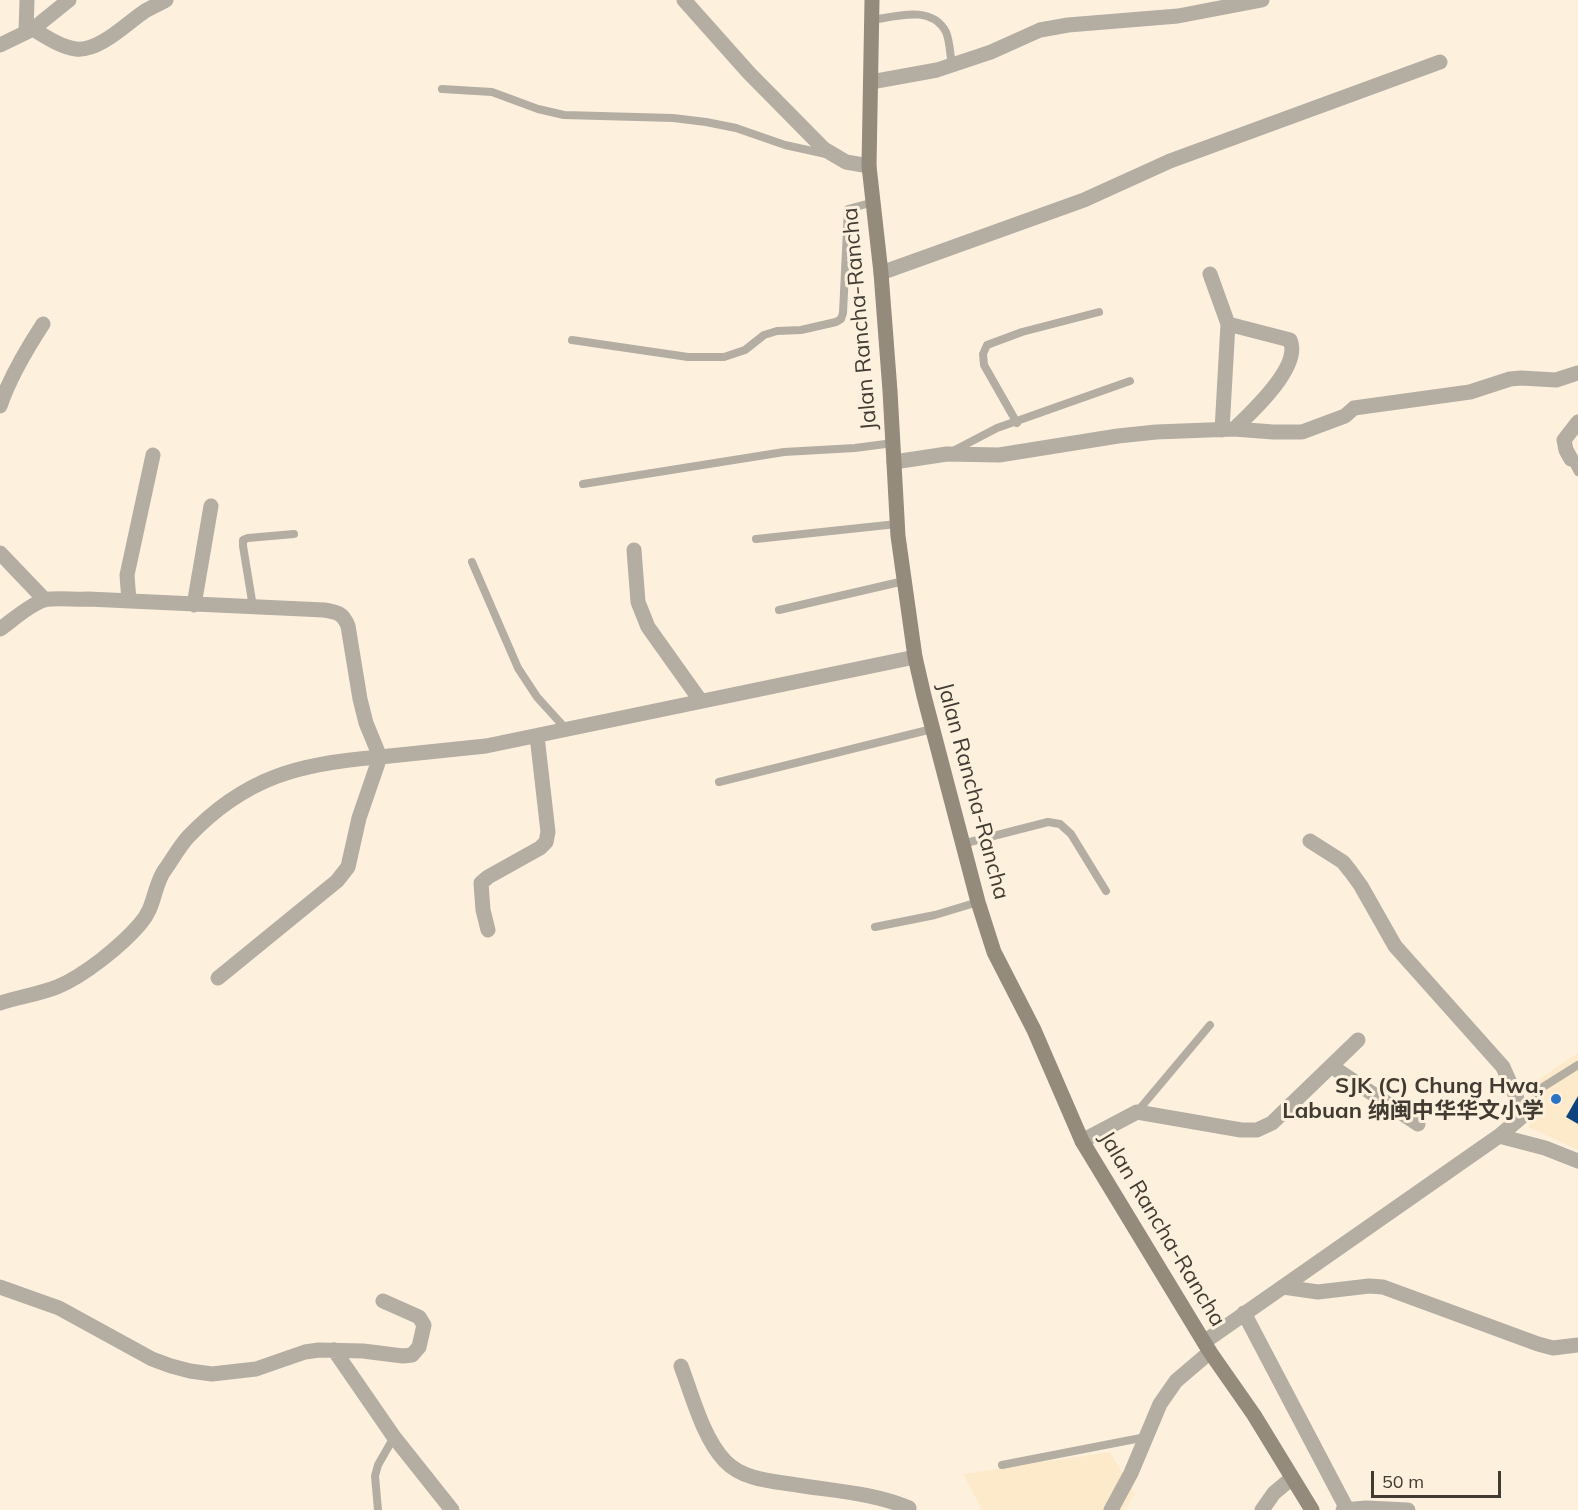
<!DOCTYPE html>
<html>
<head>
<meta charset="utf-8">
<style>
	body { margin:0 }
	#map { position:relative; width:1578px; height:1510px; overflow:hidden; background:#fdf1de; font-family:Mulish,sans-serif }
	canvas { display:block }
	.scale { position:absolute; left:1371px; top:1471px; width:130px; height:27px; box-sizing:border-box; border:3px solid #413b32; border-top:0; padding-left:8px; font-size:18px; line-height:21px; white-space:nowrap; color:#413b32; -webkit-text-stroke:4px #fdf1de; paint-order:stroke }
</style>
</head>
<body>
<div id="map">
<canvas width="1578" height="1510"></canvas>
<div class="scale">50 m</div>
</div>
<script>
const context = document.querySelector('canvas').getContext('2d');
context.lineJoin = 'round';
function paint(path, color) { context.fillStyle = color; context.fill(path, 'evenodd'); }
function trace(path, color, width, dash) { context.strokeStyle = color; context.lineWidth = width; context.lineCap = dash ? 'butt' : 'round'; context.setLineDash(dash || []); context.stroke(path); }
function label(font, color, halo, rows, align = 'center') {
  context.font = font + ' Mulish,"Noto Sans SC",sans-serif'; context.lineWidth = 6; context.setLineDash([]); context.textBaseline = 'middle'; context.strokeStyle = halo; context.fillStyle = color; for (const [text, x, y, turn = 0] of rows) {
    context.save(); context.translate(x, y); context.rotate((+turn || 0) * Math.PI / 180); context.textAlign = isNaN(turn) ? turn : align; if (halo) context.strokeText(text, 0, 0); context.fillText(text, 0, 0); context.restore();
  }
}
paint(new Path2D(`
	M1578 1053V1150L1528 1127 1540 1107 1526 1092 1542 1077Z
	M1110 1452 1135 1494 1125 1510H982L963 1474Z`), '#fdeaca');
paint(new Path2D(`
	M1578 1096V1124L1566 1117Z`), '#0d447e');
trace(new Path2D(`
	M873 20C897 16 932 5 946 32 950 41 950 55 952 65
	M442 89 492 92 538 109 564 115 673 118 706 122 736 128 785 145 826 154
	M572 340 688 357H724L745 350 764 335 777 331 801 330 836 322 841 319 843 313 848 209 874 202
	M1017 423 984 365 983 354 987 345 1022 332 1099 312
	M953 451 997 428 1130 381
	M1571 459 1578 472
	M583 484 784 452 855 448 893 443
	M756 539 897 524
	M472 562 518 668 537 697 566 729
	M253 607 243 546V540L248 538 294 534
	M779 610 904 581
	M719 782 932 729
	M962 844 1048 822 1060 824 1071 834 1106 891
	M875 927 935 915 978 902
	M1137 1112 1210 1025
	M1524 1115 1543 1087 1578 1065
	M1002 1465 1146 1437
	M378 1510 375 1476 378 1465 394 1437`), '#b3ada2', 8);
trace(new Path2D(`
	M684 0 749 73 824 149 846 162 869 166
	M33 29C46 37 61 47 76 49 99 52 127 23 145 11 152 7 159 4 166 0
	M26 32 27 0
	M0 45 33 29 69 0
	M871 82 937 70 991 52 1040 30 1068 25 1178 16 1262 0
	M881 273 1084 200 1170 161 1440 62
	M1210 274 1228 324 1222 430
	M1228 324 1290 340C1302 366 1252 412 1234 429
	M0 406C10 377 26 350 43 324
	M1571 459 1566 450 1564 440 1578 422
	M894 462 947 454 999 455 1118 436 1156 432 1234 429 1273 432H1302L1345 416 1354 408 1470 392 1510 379 1521 378 1556 380 1578 373
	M634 550 638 602 648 627 700 700
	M0 553 45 600
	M129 601 127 575 153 455
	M194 605 211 506
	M0 629C13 620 29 605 44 600 57 597 74 600 88 599L324 610C337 612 343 613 348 626L360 699 366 723 380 757 486 746 915 657
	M1310 841 1343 862 1351 872 1361 886 1395 946 1503 1067 1524 1115 1499 1136
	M488 930 483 910 481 883 488 877 540 848 546 842 548 832 537 736
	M0 1003C19 997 39 994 57 987 84 976 121 946 140 924 155 908 153 888 164 871 172 860 179 847 188 837 245 777 300 763 380 757L359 818 348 867 337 881 218 978
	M1331 1066 1418 1124
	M1082 1141 1137 1112 1241 1130H1257L1272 1123 1358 1040
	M0 1287 59 1308 152 1359 171 1366 190 1371 212 1374 256 1369 305 1352 319 1350 363 1351 403 1356 412 1355 419 1347 424 1325 419 1317 383 1301
	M1283 1287 1318 1292 1369 1286 1383 1287 1538 1344 1553 1348 1578 1345
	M1244 1313 1347 1509
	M1204 1342 1499 1136 1545 1148 1578 1161
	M334 1350 394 1437 452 1510
	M681 1366C692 1395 703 1438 725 1461 743 1480 772 1481 797 1485 834 1491 874 1493 909 1508
	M1111 1510 1131 1473 1160 1404 1176 1381 1210 1352
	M1262 1510 1274 1493 1292 1478
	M1343 1510 1366 1508 1408 1510`), '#b3ada2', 15);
trace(new Path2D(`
	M872 0 869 166 881 273 890 391 898 536 915 657 924 696 978 902 994 952 1034 1030 1082 1141 1210 1352 1254 1415 1312 1510`), '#948b7c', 15);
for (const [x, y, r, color] of [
	[1556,1099,6,"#2b73c4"]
]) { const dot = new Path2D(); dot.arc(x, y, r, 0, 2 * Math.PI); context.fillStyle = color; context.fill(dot); trace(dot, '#fdf1de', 2); }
label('22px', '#413b32', '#fdf1de', [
	["Jalan Rancha-Rancha",860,319,-95],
	["Jalan Rancha-Rancha",973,791,75],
	["Jalan Rancha-Rancha",1162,1229,59]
]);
label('bold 22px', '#413b32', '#fdf1de', [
	["SJK (C) Chung Hwa,",1544,1086],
	["Labuan 纳闽中华华文小学",1544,1111]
], 'right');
</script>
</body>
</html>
